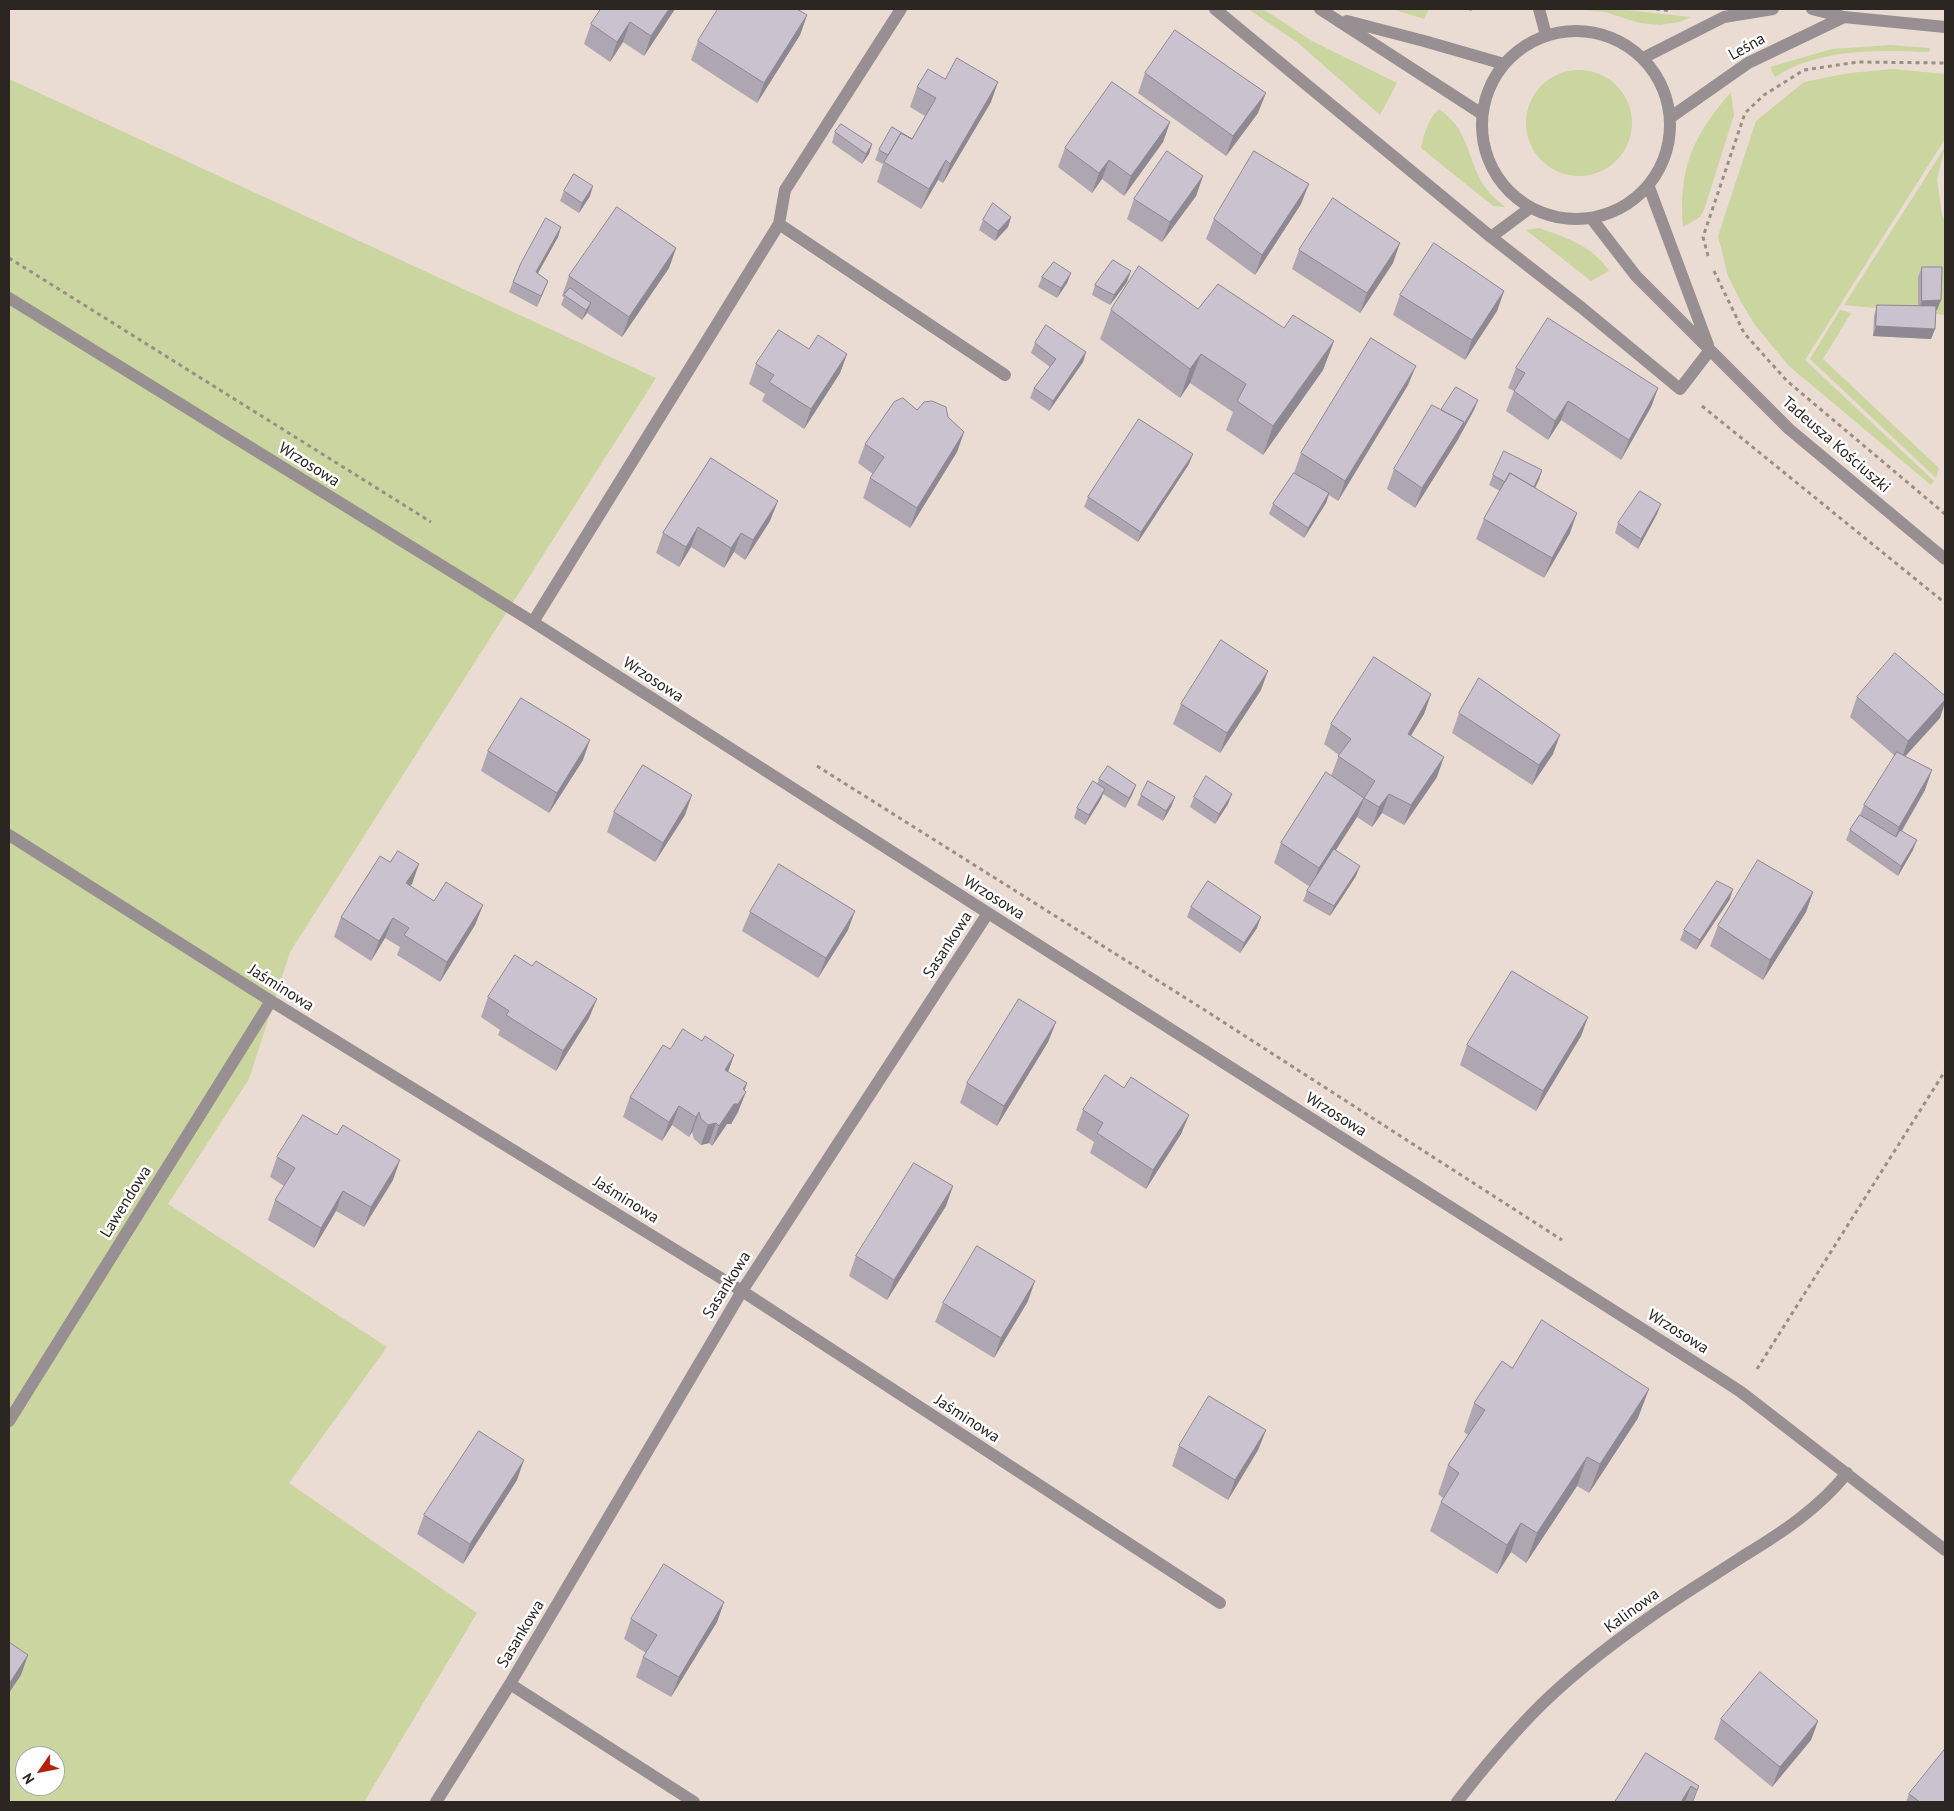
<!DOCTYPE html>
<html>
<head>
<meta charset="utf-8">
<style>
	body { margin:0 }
	#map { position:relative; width:1954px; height:1811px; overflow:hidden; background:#eadcd2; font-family:"PT Sans",sans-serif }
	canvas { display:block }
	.frame { position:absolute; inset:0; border:10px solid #2b2622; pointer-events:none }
	.north { position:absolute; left:15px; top:1746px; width:50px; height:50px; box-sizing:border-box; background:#fff; border:1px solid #aaa8a7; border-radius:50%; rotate:237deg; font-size:14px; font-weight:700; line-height:20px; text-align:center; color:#2b2622 }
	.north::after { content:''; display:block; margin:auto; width:18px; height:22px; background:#b22410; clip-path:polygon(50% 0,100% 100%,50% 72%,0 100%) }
</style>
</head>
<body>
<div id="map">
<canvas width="1954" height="1811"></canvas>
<div class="frame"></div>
<div class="north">N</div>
</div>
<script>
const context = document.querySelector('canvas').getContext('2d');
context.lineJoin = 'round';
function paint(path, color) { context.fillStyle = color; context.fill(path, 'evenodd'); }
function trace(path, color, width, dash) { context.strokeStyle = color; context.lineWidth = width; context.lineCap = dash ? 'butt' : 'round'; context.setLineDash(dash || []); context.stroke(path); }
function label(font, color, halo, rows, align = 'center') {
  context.font = font + ' "PT Sans",sans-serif'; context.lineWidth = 5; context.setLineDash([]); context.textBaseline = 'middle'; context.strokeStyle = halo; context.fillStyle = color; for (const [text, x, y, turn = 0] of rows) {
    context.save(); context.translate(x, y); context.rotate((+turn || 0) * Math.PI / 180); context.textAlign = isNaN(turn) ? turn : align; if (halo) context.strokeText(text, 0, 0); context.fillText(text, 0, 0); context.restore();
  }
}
paint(new Path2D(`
	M1248 9H1263L1312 41 1397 83 1380 115 1297 42Z
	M1392 9H1429L1424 19Z
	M1572 9H1617L1691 17 1679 22 1660 25 1640 23 1605 12Z
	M1890 45 1930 48 1929 52C1878 50 1819 48 1775 77L1770 67 1832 49Z
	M1893 69 1945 74V139L1805 360 1934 481 1931 485 1789 366 1755 325 1741 302 1728 276 1718 236 1756 121 1804 82 1849 73Z
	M1526 123a53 53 0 1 1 106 0a53 53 0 1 1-106 0Z
	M9 79 656 378 290 952 249 1079 168 1204 387 1347 289 1483 477 1613 364 1802H9ZM25 1756H55V1786H25Z
	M1731 92 1734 115 1704 210 1700 217 1683 227C1678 168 1693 136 1731 92Z
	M1439 109C1467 128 1467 154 1481 181 1487 192 1496 199 1505 207L1493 206 1421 148C1423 136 1429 117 1439 109Z
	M1945 147 1937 179 1942 215 1945 222V315L1844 305Z
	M1539 228C1565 237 1593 246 1609 271L1591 281 1526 230Z
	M1840 310 1851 313 1823 359 1939 468 1936 478 1810 359Z`), '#cbd59f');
trace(new Path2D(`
	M1469 9H1472
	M1656 9 1671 11
	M1708 256 1703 237 1745 113 1764 95 1804 70 1858 62 1945 63
	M9 258 431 522
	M1714 271 1744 333 1787 381 1945 514
	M1702 406 1945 603
	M817 766 1203 1009 1562 1240
	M1757 1369 1945 1071`), '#998f87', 3, [4, 4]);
trace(new Path2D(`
	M1215 9 1491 237 1582 308 1680 389 1710 350
	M1320 9 1482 114
	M1539 9 1546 35
	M1812 9 1844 17 1945 27
	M1347 21 1424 41 1504 64
	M1482 125a94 94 0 1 1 188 0a94 94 0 1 1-188 0Z
	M1643 58 1724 17 1773 9
	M1671 117 1748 63 1844 17
	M1649 187 1708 345
	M1592 219 1636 276 1789 429 1945 559
	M779 224 785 190 901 9
	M1491 237 1530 208
	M9 298 533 622 988 913 1718 1377 1741 1392 1945 1550
	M533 622 779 224 1005 375
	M9 835 271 1001 742 1291 1220 1603
	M9 1421 271 1001
	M510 1684 694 1802
	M436 1802 510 1684 742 1291 988 913
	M1457 1802C1481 1771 1506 1741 1533 1713 1567 1678 1610 1645 1650 1617 1681 1595 1713 1576 1745 1555 1783 1532 1819 1508 1847 1473`), '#978f91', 12);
paint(new Path2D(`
	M675 9 644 56 623 42 610 62 584 44 591 24Z
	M807 15 800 35 757 103 691 60 698 41Z
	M1145 73 1258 113 1226 156 1138 93Z
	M945 79 991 102 943 183 938 180 921 209 877 182 883 164 875 160 879 150 912 139 925 116 910 107 917 87Z
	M1170 122 1163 142 1124 196 1102 179 1092 193 1058 167 1065 148Z
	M835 132 872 144 869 154 862 164 832 143Z
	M1203 176 1196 196 1162 242 1127 219 1134 199Z
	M564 191 590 196 579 213 560 201Z
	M1301 204 1255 275 1206 239 1214 219Z
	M1011 217 1008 227 995 241 979 230 983 220Z
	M561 227 558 237 538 273 548 281 537 307 509 292 513 282Z
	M676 248 669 268 622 337 587 313 582 320 561 305 564 297 562 296 569 276Z
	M1299 250 1393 263 1360 313 1292 269Z
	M1922 267 1937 310 1936 311 1935 329 1931 339 1873 336 1874 316 1877 305 1918 306V277Z
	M1071 273 1067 283 1057 298 1038 287 1042 277Z
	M1127 282 1110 305 1092 295 1095 285Z
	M1504 291 1497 311 1465 360 1393 315 1400 295Z
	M1198 309 1284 328 1334 341 1323 370 1263 455 1226 430 1233 412 1190 383 1180 398 1100 339 1111 310Z
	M1035 343 1086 352 1083 362 1049 411 1030 398 1034 388 1050 367 1031 353Z
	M809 349 847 354 840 373 804 429 762 401 765 394 749 384 756 364Z
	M1516 368 1658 388 1651 407 1621 460 1561 420 1548 440 1506 411 1514 391 1508 388Z
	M1408 385 1338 501 1329 495 1326 503 1304 538 1269 514 1273 504 1294 473 1301 453Z
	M1478 400 1474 410 1457 441 1415 508 1387 489 1394 469 1441 410Z
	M917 410 948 417 964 432 957 452 910 528 863 498 870 478 873 474 858 463 865 444Z
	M711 458 770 521 745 560 734 552 724 568 691 547 679 567 656 553 663 533Z
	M1189 464 1138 542 1084 507 1088 497Z
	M1542 470 1535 488 1570 533 1544 578 1476 539 1484 519 1500 491 1489 485 1493 475Z
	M1657 514 1638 549 1615 533 1618 523Z
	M1261 690 1220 753 1173 724 1181 704Z
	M1431 694 1424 714 1411 736 1437 777 1404 825 1382 813 1372 827 1357 817 1364 798 1357 817 1336 850 1356 876 1330 916 1303 901 1307 891 1310 887 1274 863 1281 843 1331 776 1339 755 1324 744 1331 724Z
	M1945 696V702L1940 718 1905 756 1925 790 1902 831 1913 850 1898 876 1846 840 1850 830 1860 815 1864 805 1895 756 1850 717 1857 697Z
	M1459 713 1553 754 1532 785 1452 733Z
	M488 751 583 760 549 813 481 771Z
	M1099 779 1136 785 1132 795 1125 808 1103 794 1101 799 1085 825 1074 818 1077 808 1097 784Z
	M1141 795 1175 797 1171 807 1163 821 1137 805Z
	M1194 797 1228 804 1215 824 1190 807Z
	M614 812 685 815 655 862 607 832Z
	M390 862 419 864 410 886 434 901 483 905 475 925 440 982 397 955 400 947 385 938 371 961 334 937 341 917Z
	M1813 892 1806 912 1763 980 1710 946 1718 926Z
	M1730 899 1696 950 1680 940 1684 930Z
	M1191 907 1257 928 1240 953 1187 917Z
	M750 912 848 930 818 978 742 931Z
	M488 997 589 1018 556 1071 498 1035 500 1030 481 1017Z
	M1588 1017 1581 1036 1536 1111 1460 1065 1467 1045Z
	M1056 1022 1048 1042 997 1126 960 1103 967 1083Z
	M702 1041 734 1055 728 1072 747 1083 738 1112 731 1124H727L712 1146 709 1143 701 1145 694 1139 692 1132 689 1137 672 1125 662 1141 623 1117 630 1097 670 1049Z
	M1124 1088 1189 1115 1181 1134 1146 1189 1090 1153 1094 1142 1076 1130 1083 1110Z
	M277 1157 393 1180 364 1227 336 1211 314 1248 268 1220 275 1200 284 1186 270 1177Z
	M946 1206 887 1300 849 1276 856 1256Z
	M1028 1301 994 1358 935 1322 943 1303Z
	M1512 1368 1638 1418 1589 1493 1577 1486 1526 1563 1511 1552 1497 1574 1430 1531 1441 1502 1443 1498 1438 1494 1448 1465 1468 1435 1464 1432 1474 1403Z
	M1266 1430 1258 1450 1228 1500 1172 1466 1179 1446Z
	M517 1480 463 1564 417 1534 424 1515Z
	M724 1602 717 1622 671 1697 636 1677 643 1657 646 1653 624 1639 631 1619Z
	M1721 1719 1818 1721 1811 1740 1772 1787 1714 1739Z
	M1646 1753 1699 1786 1693 1802H1615Z
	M1909 1794 1945 1802H1906Z`), '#aea7b2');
paint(new Path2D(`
	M669 9H675L644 56 651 36Z
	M807 15 800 35 757 103 764 83Z
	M630 22 623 42 610 62 617 42Z
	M998 82 991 102 943 183 950 164Z
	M1266 93 1258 113 1226 156 1233 136Z
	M1170 122 1163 142 1124 196 1131 176Z
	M872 144 869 154 862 164 866 154Z
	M946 160 938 180 921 209 929 189Z
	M1109 160 1102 179 1092 193 1099 173Z
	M1203 176 1196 196 1162 242 1170 222Z
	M1309 184 1301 204 1255 275 1262 255Z
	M593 186 590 196 579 213 582 203Z
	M1011 217 1008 227 995 241 998 231Z
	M561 227 558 237 533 282 536 272Z
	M1400 243 1393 263 1360 313 1367 293Z
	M676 248 669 268 622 337 629 317Z
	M1131 271 1127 282 1110 305 1114 295Z
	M1071 273 1067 283 1057 298 1061 288Z
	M548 281 544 291 537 307 541 296Z
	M1504 291 1497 311 1465 360 1472 340Z
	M1941 300 1937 310 1918 311 1922 301Z
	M591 303 587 313 582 320 586 310Z
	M1876 326 1935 329 1931 339 1873 336Z
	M1334 341 1323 370 1263 455 1273 426Z
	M1086 352 1083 362 1049 411 1053 401Z
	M847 354 840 373 804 429 811 409Z
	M1201 354 1190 383 1180 398 1190 369Z
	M1416 366 1408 385 1338 501 1345 481Z
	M1658 388 1651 407 1621 460 1629 440Z
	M1478 400 1474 410 1457 441 1415 508 1422 488Z
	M1568 401 1561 420 1548 440 1555 421Z
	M964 432 957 452 910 528 917 508Z
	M1193 454 1189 464 1138 542 1141 532Z
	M1542 470 1539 480 1526 506 1529 496Z
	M1329 493 1326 503 1304 538 1308 528Z
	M778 501 770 521 745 560 753 540Z
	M1661 504 1657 514 1638 549 1641 539Z
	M1577 513 1570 533 1544 578 1552 558Z
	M698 527 691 547 679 567 686 547Z
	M741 533 734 552 724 568 731 548Z
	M1268 671 1261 690 1220 753 1227 733Z
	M1431 694 1424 714 1400 753 1408 734Z
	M1945 700V702L1940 718 1901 761 1908 741Z
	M1560 735 1553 754 1532 785 1539 765Z
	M590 740 583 760 549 813 557 793Z
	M1444 757 1437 777 1404 825 1411 805Z
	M1932 770 1925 790 1892 847 1899 827Z
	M1136 785 1132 795 1125 808 1129 798Z
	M1105 789 1101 799 1085 825 1089 815Z
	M1232 794 1228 804 1215 824 1219 814Z
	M1389 794 1382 813 1372 827 1379 807Z
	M692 795 685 815 655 862 663 843Z
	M1175 797 1171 807 1163 821 1166 811Z
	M1364 798 1357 817 1311 888 1319 868Z
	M1917 840 1913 850 1898 876 1901 866Z
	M419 864 412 884 399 903 406 883Z
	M1360 866 1356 876 1330 916 1334 906Z
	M1733 889 1730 899 1696 950 1700 940Z
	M1813 892 1806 912 1763 980 1770 960Z
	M483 905 475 925 440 982 447 962Z
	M855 911 848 930 818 978 826 958Z
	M1261 917 1257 928 1240 953 1244 943Z
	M393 918 385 938 371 961 379 941Z
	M597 999 589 1018 556 1071 563 1051Z
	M1588 1017 1581 1036 1536 1111 1543 1091Z
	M1056 1022 1048 1042 997 1126 1004 1106Z
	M734 1055 727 1075 725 1070Z
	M747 1083 741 1099 746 1092 738 1112 731 1124H727L712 1146 719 1126Z
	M679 1106 672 1125 662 1141 669 1122Z
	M699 1112 692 1132 689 1137 696 1117Z
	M1189 1115 1181 1134 1146 1189 1153 1170Z
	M716 1123 709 1143 701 1145 708 1125Z
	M400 1160 393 1180 364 1227 371 1207Z
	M953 1186 946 1206 887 1300 894 1280Z
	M343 1191 336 1211 314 1248 321 1228Z
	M1035 1281 1028 1301 994 1358 1001 1338Z
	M1649 1389 1638 1418 1589 1493 1600 1464Z
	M1266 1430 1258 1450 1228 1500 1235 1480Z
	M1587 1457 1577 1486 1526 1563 1537 1533Z
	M524 1460 517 1480 463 1564 470 1544Z
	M1521 1523 1511 1552 1497 1574 1507 1545Z
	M724 1602 717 1622 671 1697 679 1677Z
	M28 1655 21 1675 9 1693V1684Z
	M1818 1721 1811 1740 1772 1787 1780 1767Z
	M1691 1786 1685 1802H1681Z
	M1699 1786 1693 1802H1692L1697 1790Z`), '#8d8891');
const building = new Path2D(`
	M601 9H669L651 36 630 22 617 42 591 24Z
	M718 9H797L807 15 764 83 698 41Z
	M1175 30 1266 93 1233 136 1145 73Z
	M957 58 998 82 950 164 946 160 929 189 884 162 901 133 912 139 936 98 917 87 928 69 945 79Z
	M1112 82 1170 122 1131 176 1109 160 1099 173 1065 148Z
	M841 124 872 144 866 154 835 132Z
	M892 127 912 139 901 133 888 155 879 150Z
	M1167 151 1203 176 1170 222 1134 199Z
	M1254 151 1309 184 1262 255 1214 219Z
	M574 174 593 186 582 203 564 191Z
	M1333 198 1400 243 1367 293 1299 250Z
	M993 203 1011 217 998 231 983 220Z
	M617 207 676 248 629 317 569 276Z
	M546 218 561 227 536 272 548 281 541 296 513 282 521 263Z
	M1434 243 1504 291 1472 340 1400 295Z
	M1113 260 1131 271 1114 295 1095 285Z
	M1054 262 1071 273 1061 288 1042 277Z
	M1139 266 1198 309 1218 284 1284 328 1293 315 1334 341 1273 426 1237 401 1246 384 1201 354 1190 369 1111 310Z
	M1922 267H1942L1941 300 1922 301Z
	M570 288 591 303 586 310 564 295Z
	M1877 305 1936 306 1935 329 1876 326Z
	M1548 318 1658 388 1629 440 1568 401 1555 421 1514 391 1525 373 1516 368Z
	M1046 325 1086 352 1053 401 1034 388 1056 359 1035 343Z
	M779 330 809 349 818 335 847 354 811 409 769 382 774 375 756 364Z
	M1371 338 1416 366 1345 481 1301 453Z
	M1456 387 1478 400 1460 431 1464 422 1441 410Z
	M903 398 917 410 924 402 932 401 946 407 948 417 964 432 917 508 870 478 884 457 865 444 894 402Z
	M1432 405 1464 422 1422 488 1394 469Z
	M1139 419 1193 454 1141 532 1088 497Z
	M1504 451 1542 470 1534 487 1510 473 1505 482 1493 475Z
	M711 458 778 501 753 540 741 533 731 548 698 527 686 547 663 533Z
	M1294 473 1329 493 1308 528 1273 504Z
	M1510 473 1577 513 1552 558 1484 519Z
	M1640 491 1661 504 1641 539 1618 523Z
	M1221 640 1268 671 1227 733 1181 704Z
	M1895 653 1945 696V700L1908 741 1857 697Z
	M1374 657 1431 694 1408 734 1444 757 1411 805 1389 794 1379 807 1364 798 1375 781 1338 756 1351 739 1331 724Z
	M1479 678 1560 735 1539 765 1459 713Z
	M521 698 590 740 557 793 488 751Z
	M1897 752 1932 770 1899 827 1864 805Z
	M643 765 692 795 663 843 614 812Z
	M1108 766 1136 785 1129 798 1099 779Z
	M1326 772 1364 798 1319 868 1281 843Z
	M1206 776 1232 794 1219 814 1194 797Z
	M1093 781 1105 789 1089 815 1077 808Z
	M1148 781 1175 797 1166 811 1141 795Z
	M1860 815 1896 837 1900 830 1917 840 1901 866 1850 830Z
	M1334 849 1360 866 1334 906 1307 891Z
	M398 851 419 864 406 883 434 901 446 882 483 905 447 962 404 935 409 928 393 918 379 941 341 917 380 856 390 862Z
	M1758 860 1813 892 1770 960 1718 926Z
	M779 864 855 911 826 958 750 912Z
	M1208 881 1261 917 1244 943 1191 907Z
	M1717 881 1733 889 1700 940 1684 930Z
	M515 955 532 966 536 961 597 999 563 1051 506 1015 509 1011 488 997Z
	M1512 971 1588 1017 1543 1091 1467 1045Z
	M1019 999 1056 1022 1004 1106 967 1083Z
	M683 1029 702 1041 705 1036 734 1055 725 1070 747 1083 743 1089 746 1092 738 1104H734L719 1126 716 1123 708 1125 701 1119 699 1112 696 1117 679 1106 669 1122 630 1097 663 1045 670 1049Z
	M1105 1075 1124 1088 1131 1077 1189 1115 1153 1170 1097 1133 1103 1123 1083 1110Z
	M303 1115 337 1135 343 1125 400 1160 371 1207 343 1191 321 1228 275 1200 295 1168 277 1157Z
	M914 1163 953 1186 894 1280 856 1256Z
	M977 1246 1035 1281 1001 1338 943 1303Z
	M1542 1320 1649 1389 1600 1464 1587 1457 1537 1533 1521 1523 1507 1545 1441 1502 1459 1473 1448 1465 1485 1410 1474 1403 1502 1361 1512 1368Z
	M1209 1396 1266 1430 1235 1480 1179 1446Z
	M479 1431 524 1460 470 1544 424 1515Z
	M664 1564 724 1602 679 1677 643 1657 657 1635 631 1619Z
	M9 1642 28 1655 9 1684Z
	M1760 1672 1818 1721 1780 1767 1721 1719Z
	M1945 1749V1802H1920L1909 1794Z
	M1646 1753 1699 1786 1697 1790 1691 1786 1681 1802H1615Z`);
paint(building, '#cac2cf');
trace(building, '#8d8891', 1);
label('16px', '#2b2622', '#fff', [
	["Leśna",1747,47,-29],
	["Tadeusza Kościuszki",1836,445,41],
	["Wrzosowa",309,465,32],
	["Wrzosowa",653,680,33],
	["Wrzosowa",994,898,32],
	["Sasankowa",948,945,-57],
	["Jaśminowa",281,988,32],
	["Wrzosowa",1336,1115,32],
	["Jaśminowa",626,1200,32],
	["Lawendowa",126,1202,-58],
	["Sasankowa",727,1285,-58],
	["Wrzosowa",1678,1332,32],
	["Jaśminowa",967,1419,33],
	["Kalinowa",1632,1611,-36],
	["Sasankowa",521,1634,-59]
]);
</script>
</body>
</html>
